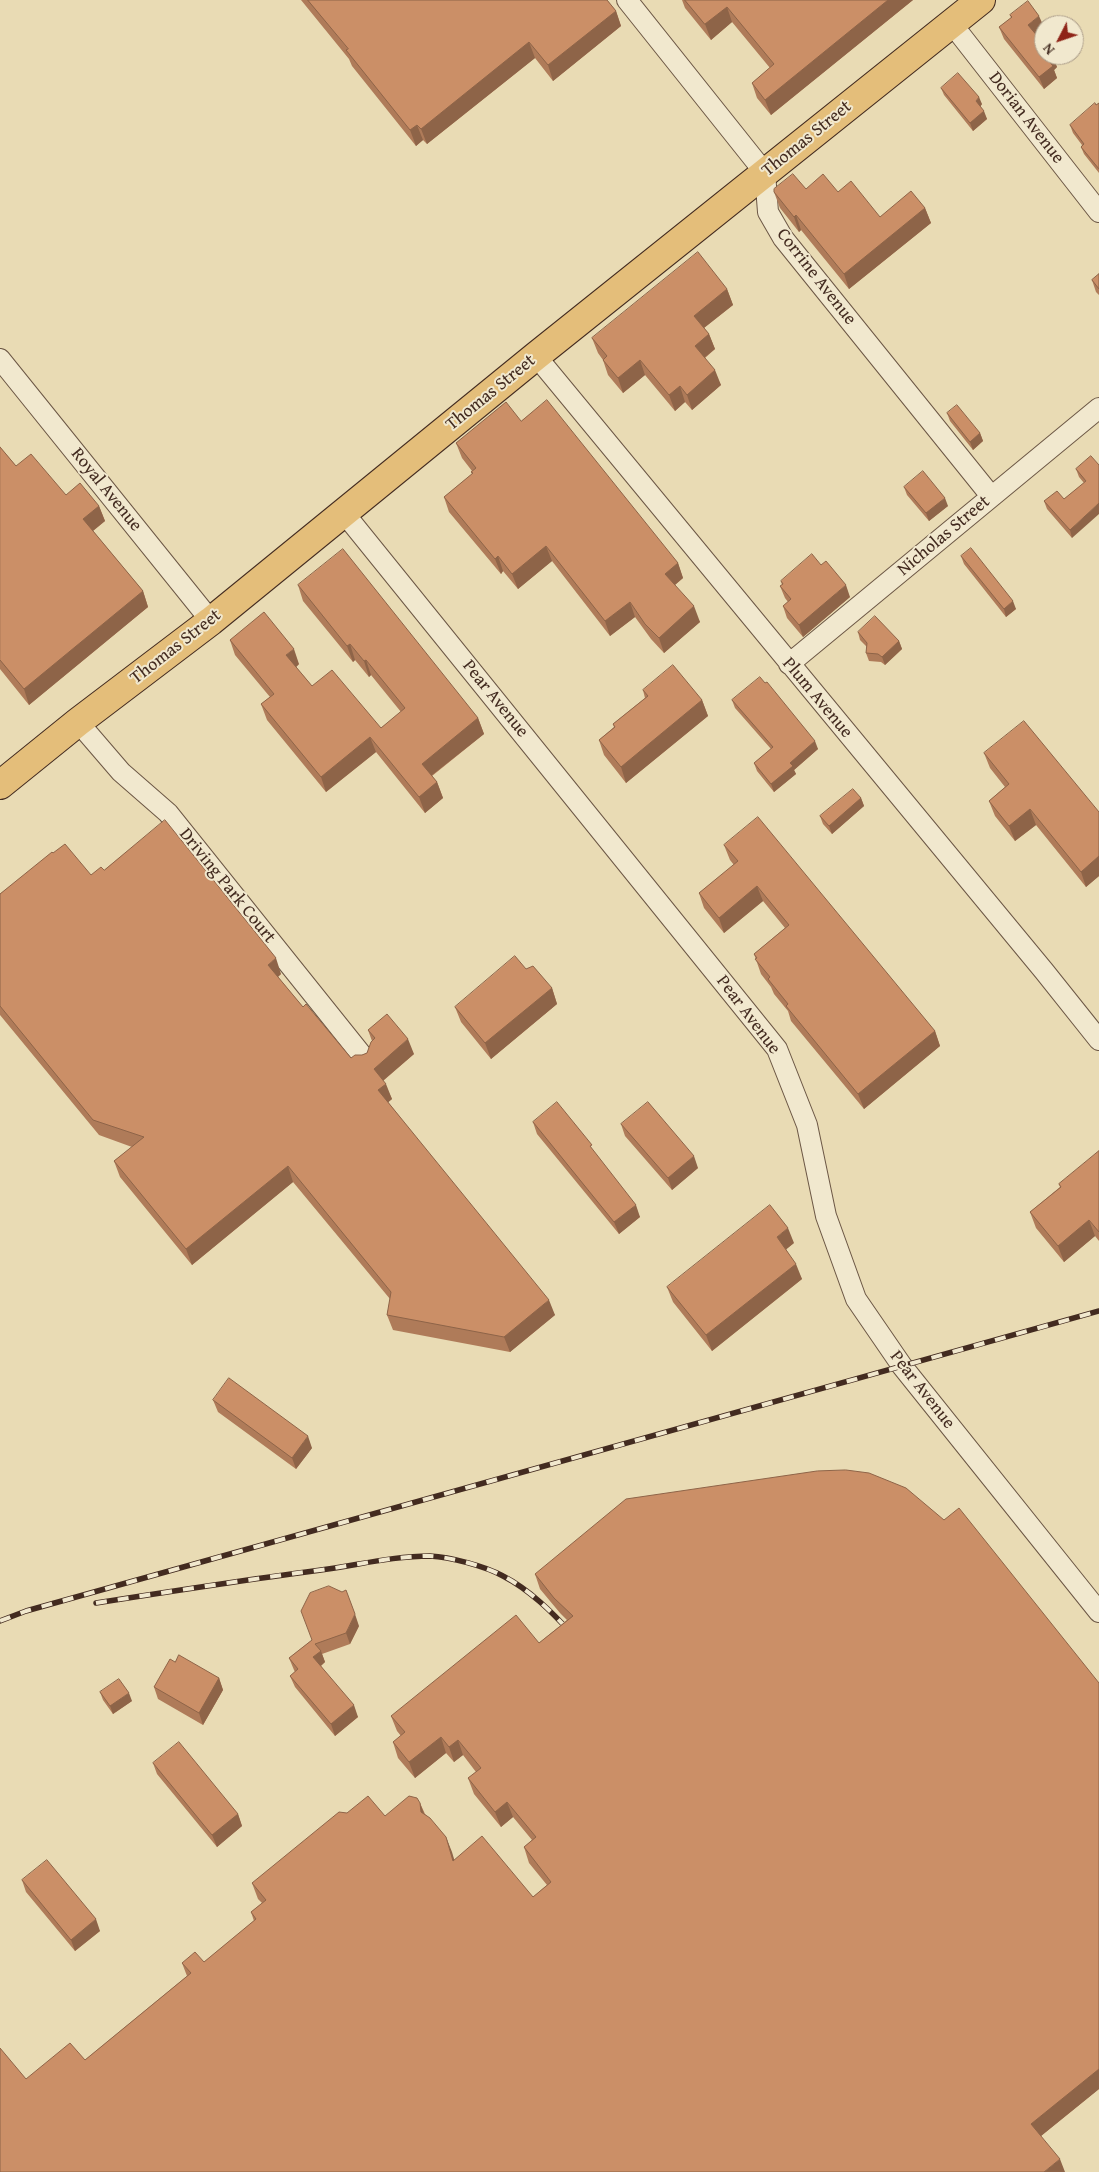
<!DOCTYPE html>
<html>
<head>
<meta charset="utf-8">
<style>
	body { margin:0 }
	#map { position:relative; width:1099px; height:2172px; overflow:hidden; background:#e9dbb4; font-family:"Gentium Book Plus",serif }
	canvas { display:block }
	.north { position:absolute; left:1034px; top:15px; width:50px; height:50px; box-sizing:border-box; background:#f1e8ce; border:1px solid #ab9c88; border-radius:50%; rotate:229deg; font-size:14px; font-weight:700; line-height:20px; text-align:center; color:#432b20 }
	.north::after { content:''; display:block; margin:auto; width:18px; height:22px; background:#8f2418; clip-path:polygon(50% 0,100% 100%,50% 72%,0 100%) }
</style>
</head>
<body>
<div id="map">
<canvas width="1099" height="2172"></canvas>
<div class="north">N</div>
</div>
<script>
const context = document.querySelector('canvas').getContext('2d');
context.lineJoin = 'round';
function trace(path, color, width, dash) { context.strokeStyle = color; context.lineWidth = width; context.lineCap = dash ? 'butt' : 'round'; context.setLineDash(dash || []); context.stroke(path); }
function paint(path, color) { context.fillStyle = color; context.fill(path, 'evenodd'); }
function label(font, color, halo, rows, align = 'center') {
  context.font = font + ' "Gentium Book Plus",serif'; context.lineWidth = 4; context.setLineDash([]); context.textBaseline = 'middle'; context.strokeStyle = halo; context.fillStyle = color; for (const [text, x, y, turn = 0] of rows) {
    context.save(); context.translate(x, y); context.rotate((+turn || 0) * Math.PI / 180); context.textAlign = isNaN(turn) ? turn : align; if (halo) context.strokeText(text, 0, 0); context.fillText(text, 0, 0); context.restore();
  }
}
const street = new Path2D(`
	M627 0 765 173 768 212 783 238 991 496
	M952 24 1099 212
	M536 356 1044 971 1099 1040
	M0 359 211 621
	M344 513 777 1049 807 1125 826 1216 856 1299 902 1366 1099 1612
	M789 664 1099 408
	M78 722 121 772 168 813 365 1059`);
const primary = new Path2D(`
	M0 785 78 722 211 621 536 356 981 0`);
trace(street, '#6c5745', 22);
trace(primary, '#432b20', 30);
trace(street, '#f1e8ce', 20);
trace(primary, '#e4be7a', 28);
const rail = new Path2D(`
	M96 1603C173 1591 251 1579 328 1569 362 1564 396 1556 430 1556 450 1557 485 1566 503 1576 530 1590 552 1612 572 1634
	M0 1621 26 1611 1099 1311`);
trace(rail, '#432b20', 5.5);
trace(rail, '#f1e8ce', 4, [11]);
paint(new Path2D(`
	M301 0H607L616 11 621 26 553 81 535 58 427 144 423 140 416 146 352 66 349 59Z
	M682 0H913L771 115 757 98 752 83 770 68 732 22 711 40 685 8Z
	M1010 15 1044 27 1036 34 1057 67 1054 70 1057 78 1044 89 1004 39 999 27 1011 18Z
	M941 88 982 104 980 106 987 119 973 131 944 95Z
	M1099 103V173L1084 154 1081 147 1082 145 1073 133 1070 125Z
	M806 189 838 192 880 217 925 208 931 223 849 289 801 230 799 232 780 208 774 192Z
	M1099 274V295L1096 292 1092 280Z
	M727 289 733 305 704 328 709 334 715 349 705 358 721 385 692 410 685 402 675 411 645 375 623 393 608 375 603 360 598 353 592 338Z
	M947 413 980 433 983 441 973 450 950 421Z
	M521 421 678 563 683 578 675 585 700 622 664 653 651 639 635 617 610 636 552 561 518 589 503 571 501 574 449 512 444 497 472 474 471 472 472 471 462 458 456 443Z
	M0 447 16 466 66 495 99 506 105 521 93 531 143 591 148 607 29 705 0 669Z
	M1091 456 1072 538 1047 509 1044 501 1064 499 1084 483 1079 477 1076 469Z
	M904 487 948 506 929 521 907 495Z
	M961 556 1016 609 1006 617 964 564Z
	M781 581 850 597 803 637 787 618 783 606 788 602 785 598 780 586 782 585Z
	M298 585 478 718 484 734 432 776 437 782 443 798 425 813 376 752 326 792 267 720 261 704 270 697 235 655 230 640 299 664 296 667 312 686 381 728 401 712 371 675 369 677 355 660 353 662 303 601Z
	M858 632 899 641 902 649 885 665 881 662 869 661 866 653 867 647 860 640Z
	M765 683 818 749 794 770 796 774 774 792 757 771 754 763 771 749 735 708 732 700Z
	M643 690 702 700 708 716 626 783 604 755 599 740 614 727 613 724 645 698Z
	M984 753 1099 812V876L1086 887 1036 825 1015 841 995 816 989 801 1005 787 990 768Z
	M861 798 864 806 832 834 823 824 820 816Z
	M724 845 935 1031 940 1046 864 1109 791 1021 788 1011 774 994 771 987 761 974 754 954 785 928 763 901 724 933 704 908 699 893 734 865 730 860Z
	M53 853 91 875 104 870 281 974 278 977 303 1007 351 1058 362 1055 367 1053 372 1041 368 1030 414 1054 383 1081 392 1099 388 1102 555 1315 510 1352 393 1330 387 1315 390 1299 293 1182 192 1265 120 1177 114 1161 132 1147 99 1135 0 1015V894Z
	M552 988 557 1004 491 1059 461 1022 455 1007Z
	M533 1122 594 1152 640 1217 619 1234 537 1134Z
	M621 1124 698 1168 672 1190 625 1136Z
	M1099 1151V1241L1095 1236 1064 1262 1036 1228 1030 1212 1060 1187 1059 1184Z
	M794 1243 786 1249 802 1279 712 1351 673 1302 667 1287Z
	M213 1400 312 1448 296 1469 218 1412Z
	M535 1574 1099 1683V2089L1041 2136 26 2079 85 2060 187 1976 182 1963 204 1962 254 1921 251 1912 262 1903 258 1899 252 1883 385 1816 420 1803 425 1814 446 1837 454 1860 533 1897 547 1885 529 1863 524 1847 532 1840 513 1817 501 1827 474 1794 468 1778 476 1772 463 1755 454 1762 446 1753 415 1778 398 1758 393 1742 401 1736 397 1731 391 1716 539 1643 567 1620 560 1613 540 1589Z
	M359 1626 350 1644 322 1654 325 1662 321 1666 358 1717 335 1736 295 1687 290 1676 295 1672 294 1670 289 1658 312 1640Z
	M175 1662 219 1678 223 1690 203 1725 158 1699 154 1687Z
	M100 1692 132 1701 113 1714 103 1700Z
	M153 1763 238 1814 242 1826 217 1847 157 1774Z
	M22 1880 100 1931 75 1951 26 1892Z`), '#af7b59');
paint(new Path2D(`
	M888 0H913L771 115 765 100Z
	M727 7 732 22 711 40 705 24Z
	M616 11 621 26 553 81 548 65Z
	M1039 16 1044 27 1033 36 1028 25Z
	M529 42 535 58 427 144 421 129Z
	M1053 56 1057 67 1054 70 1057 78 1044 89 1039 77 1048 60Z
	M979 97 982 104 979 109 976 101Z
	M984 111 987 119 973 131 970 123Z
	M417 125 423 140 416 146 410 130Z
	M925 208 931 223 849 289 844 274Z
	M796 215 801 230 799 232 794 217Z
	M727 289 733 305 700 331 694 316Z
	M709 334 715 349 700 361 695 346Z
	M640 360 645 375 623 393 618 378Z
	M715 370 721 385 692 410 687 395Z
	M680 386 685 402 675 411 669 395Z
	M980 433 983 441 973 450 970 442Z
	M945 498 948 506 929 521 926 513Z
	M1099 503V514L1072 538 1070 530Z
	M99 506 105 521 89 534 83 519Z
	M546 546 552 561 518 589 512 574Z
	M498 556 503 571 501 574 495 559Z
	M678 563 683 578 670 589 665 574Z
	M846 585 850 597 803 637 799 625Z
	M143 591 148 607 29 705 24 689Z
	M1013 601 1016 609 1006 617 1004 609Z
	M630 602 635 617 610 636 605 621Z
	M694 606 700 622 664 653 659 638Z
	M899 641 902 649 885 665 882 657Z
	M350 644 355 660 353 662 347 646Z
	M294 649 299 664 292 671 286 655Z
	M366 660 371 675 369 677 364 661Z
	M702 700 708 716 626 783 621 767Z
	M478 718 484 734 427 779 422 764Z
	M370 737 376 752 326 792 321 777Z
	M815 741 818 749 794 770 796 774 774 792 771 784 790 763Z
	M437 782 443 798 425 813 419 797Z
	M861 798 864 806 832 834 829 826Z
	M1030 809 1036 825 1015 841 1009 826Z
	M1099 856V876L1086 887 1081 872Z
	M757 886 763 901 724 933 719 918Z
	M276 958 281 974 274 980 268 965Z
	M552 988 557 1004 491 1059 485 1043Z
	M935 1031 940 1046 864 1109 858 1094Z
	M408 1039 414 1054 379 1084 374 1069Z
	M386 1084 392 1099 384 1106 378 1090Z
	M694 1156 698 1168 672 1190 668 1178Z
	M288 1166 293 1182 192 1265 186 1249Z
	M636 1205 640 1217 619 1234 614 1222Z
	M1089 1220 1095 1236 1064 1262 1058 1246Z
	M788 1228 794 1243 783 1252 777 1237Z
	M796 1264 802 1279 712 1351 706 1335Z
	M549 1300 555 1315 510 1352 504 1337Z
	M308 1436 312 1448 296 1469 292 1458Z
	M355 1614 359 1626 350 1644 346 1633Z
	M321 1651 325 1662 317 1669 313 1657Z
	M219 1678 223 1690 203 1725 199 1713Z
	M129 1693 132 1701 113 1714 110 1706Z
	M354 1705 358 1717 335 1736 331 1724Z
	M441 1737 446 1753 415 1778 409 1762Z
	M458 1740 463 1755 454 1762 449 1747Z
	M507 1802 513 1817 501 1827 495 1812Z
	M420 1803 426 1819 421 1812Z
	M238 1814 242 1826 217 1847 212 1835Z
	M446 1837 452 1852 459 1876 453 1861Z
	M96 1919 100 1931 75 1951 71 1940Z
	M1099 2069V2089L1036 2140 1031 2124Z
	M1060 2159 1065 2172H1044Z`), '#8e6448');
const building = new Path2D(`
	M308 0H607L616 11 548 65 529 42 421 129 417 125 410 130 346 50 348 49Z
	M685 0H888L765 100 752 83 774 64 727 7 705 24Z
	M1028 1 1039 16 1028 25 1044 44V55H1052L1053 56 1048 60 1053 66 1039 77 999 27 1012 17 1010 15Z
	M958 73 979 97 976 101 984 111 970 123 941 88Z
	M1095 103 1096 105 1099 103V169L1081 147 1084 144 1070 125Z
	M793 174 806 189 823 174 838 192 851 181 880 217 911 191 925 208 844 274 796 215 794 217 774 192V189Z
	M698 252 727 289 694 316 709 334 695 346 715 370 687 395 680 386 669 395 640 360 618 378 603 360 607 356 592 338Z
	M1099 274V289L1092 280Z
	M547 400 678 563 665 574 694 606 659 638 645 624 630 602 605 621 546 546 512 574 498 556 495 559 444 497 473 473 471 472 476 468 456 443 506 402 521 421Z
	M957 405 980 433 970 442 947 413Z
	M0 447 16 466 31 454 66 495 80 483 99 506 83 519 143 591 24 689 0 660Z
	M1091 456 1099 465V503L1070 530 1044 501 1057 491 1064 499 1086 481 1076 469Z
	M923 471 945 498 926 513 904 487Z
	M971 548 1013 601 1004 609 961 556Z
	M343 549 478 718 422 764 437 782 419 797 370 737 321 777 261 704 274 694 230 640 264 612 294 649 286 655 312 686 332 670 381 728 405 708 366 660 364 661 350 644 347 646 298 585Z
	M812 554 821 565 826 561 846 585 799 625 783 606 791 599 780 586 783 584 781 581Z
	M875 616 899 641 882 657 878 654 866 653 867 643 858 632Z
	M673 665 702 700 621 767 599 740 615 727 613 724 648 696 643 690Z
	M760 677 765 683 767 682 815 741 790 763 793 766 771 784 754 763 773 747 732 700Z
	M1024 721 1099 812V856L1081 872 1030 809 1009 826 989 801 1009 784 984 753Z
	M853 789 861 798 829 826 820 816Z
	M758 817 935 1031 858 1094 786 1006 788 1004 768 979 770 977 755 959 757 958 754 954 789 925 757 886 719 918 699 893 738 861 724 845Z
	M165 820 276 958 268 965 303 1007 306 1004 351 1058 355 1055H362L367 1053 371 1042 375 1038 368 1030 387 1014 408 1039 374 1069 386 1084 378 1090 549 1300 504 1337 387 1315 391 1292 288 1166 186 1249 114 1161 144 1137 93 1120 0 1006V894L52 852 53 853 65 844 91 875 101 867 104 870Z
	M515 956 526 969 533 966 552 988 485 1043 455 1007Z
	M557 1102 592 1145 590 1146 636 1205 614 1222 533 1122Z
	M648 1102 694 1156 668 1178 621 1124Z
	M1099 1151V1232L1089 1220 1058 1246 1030 1212 1061 1187 1059 1184Z
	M770 1205 788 1228 777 1237 796 1264 706 1335 667 1287Z
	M229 1378 308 1436 292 1458 213 1400Z
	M846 1470 869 1473 906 1488 944 1520 959 1508 1099 1683V2069L1031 2124 1060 2159 1044 2172H0V2048L26 2079 70 2043 85 2060 191 1973 182 1963 195 1952 204 1962 256 1919 251 1912 266 1900 252 1883 339 1812 347 1813 368 1796 385 1816 409 1796 417 1798 420 1803 421 1812 430 1818 446 1837 453 1861 482 1836 533 1897 551 1882 524 1847 536 1837 507 1802 495 1812 468 1778 481 1768 458 1740 449 1747 441 1737 409 1762 393 1742 405 1732 391 1716 516 1615 539 1643 573 1616 554 1598 535 1574 626 1499 817 1471Z
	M329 1586 342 1592 346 1590 355 1614 346 1633 315 1644 321 1651 313 1657 354 1705 331 1724 290 1676 298 1669 289 1658 312 1640 301 1611 310 1593Z
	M179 1655 219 1678 199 1713 154 1687 170 1659 175 1662Z
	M119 1679 129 1693 110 1706 100 1692Z
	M179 1742 238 1814 212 1835 153 1763Z
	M47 1860 96 1919 71 1940 22 1880Z`);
paint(building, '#cb8f67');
trace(building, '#8e6448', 1);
label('18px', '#432b20', '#f1e8ce', [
	["Dorian Avenue",1026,118,52],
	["Thomas Street",807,139,-39],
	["Corrine Avenue",816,277,52],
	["Thomas Street",491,393,-39],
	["Royal Avenue",106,490,51],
	["Nicholas Street",944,536,-40],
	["Thomas Street",176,647,-38],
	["Plum Avenue",817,698,50],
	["Pear Avenue",495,699,51],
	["Driving Park Court",227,886,51],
	["Pear Avenue",748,1015,53],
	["Pear Avenue",922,1390,52]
]);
</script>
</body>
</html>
